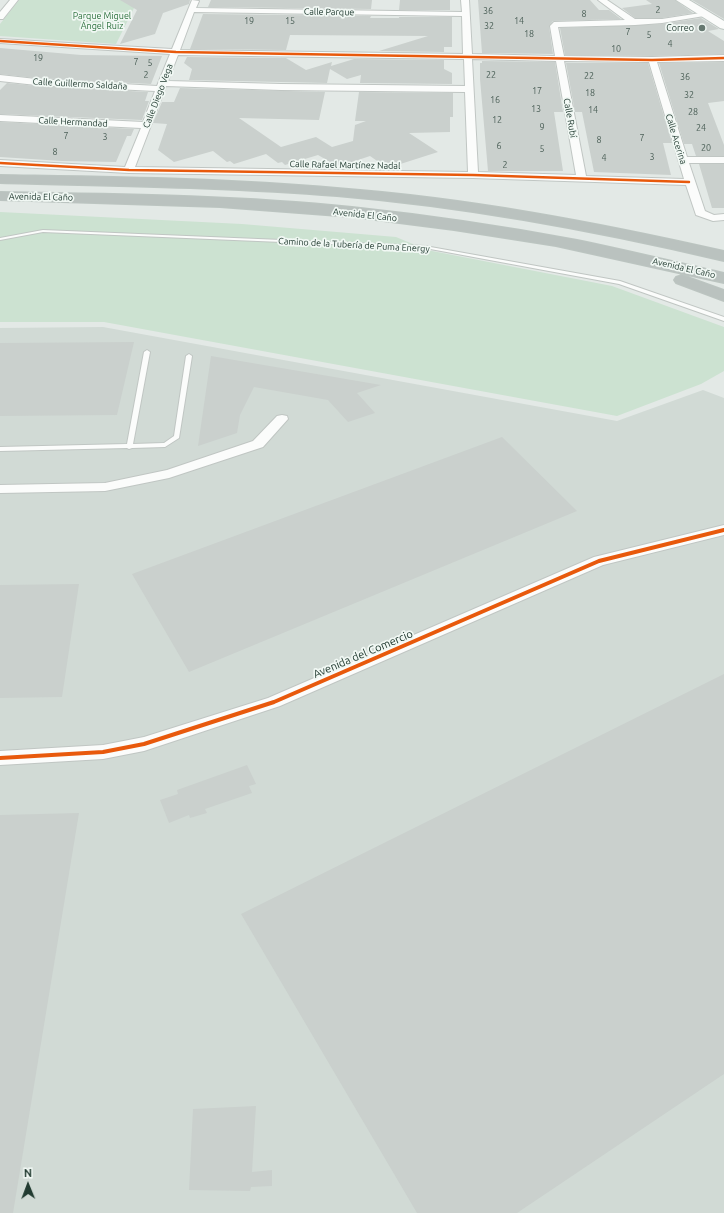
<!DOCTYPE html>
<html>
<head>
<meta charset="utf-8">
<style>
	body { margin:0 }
	#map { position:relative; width:724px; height:1213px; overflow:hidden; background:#e3e9e6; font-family:Ubuntu,sans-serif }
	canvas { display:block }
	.north { position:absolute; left:8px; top:1165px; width:40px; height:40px; -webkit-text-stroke:3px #f1f8f4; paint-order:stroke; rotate:359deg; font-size:11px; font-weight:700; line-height:16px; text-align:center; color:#223b31 }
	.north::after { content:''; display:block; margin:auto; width:14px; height:18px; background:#223b31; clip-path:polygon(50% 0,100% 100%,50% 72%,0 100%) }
</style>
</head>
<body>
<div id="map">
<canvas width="724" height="1213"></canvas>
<div class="north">N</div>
</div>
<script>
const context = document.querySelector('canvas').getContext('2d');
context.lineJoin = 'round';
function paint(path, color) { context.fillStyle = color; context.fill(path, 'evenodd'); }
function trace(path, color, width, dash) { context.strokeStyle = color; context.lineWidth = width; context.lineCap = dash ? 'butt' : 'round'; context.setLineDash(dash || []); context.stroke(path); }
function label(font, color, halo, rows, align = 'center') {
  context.font = font + ' Ubuntu,sans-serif'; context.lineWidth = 3.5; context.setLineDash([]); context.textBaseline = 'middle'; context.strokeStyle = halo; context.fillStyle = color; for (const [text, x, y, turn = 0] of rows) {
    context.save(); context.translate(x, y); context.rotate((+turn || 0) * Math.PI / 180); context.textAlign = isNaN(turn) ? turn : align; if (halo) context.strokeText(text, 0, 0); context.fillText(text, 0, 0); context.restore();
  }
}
paint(new Path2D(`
	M103 327 617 421 703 390 724 398V1213H0V328Z`), '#d1dad5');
paint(new Path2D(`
	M19 0H138L116 44 0 36V24Z
	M0 212 242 224 396 237 427 250 612 286 724 327V371L701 384 617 416 104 322H0Z`), '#cce2d1');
paint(new Path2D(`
	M120 0H190L189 4 163 13 155 34 120 44 137 10Z
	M211 0H372L371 9 208 7Z
	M400 0H450V10H399Z
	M478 0H590L599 10H609L621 19 553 21 549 26 553 54 482 53Z
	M646 0H675L693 13 662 18H635L622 8 652 4Z
	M692 0H724V19Z
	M203 14 371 16 370 18H399V17H452V47H444V52L379 51 428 36 290 35 286 50 190 49Z
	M701 18 719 29 708 31 724 41V54L652 56 565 55 560 28 662 24Z
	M0 48 81 55 162 56 151 84 36 78 0 74Z
	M187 57 286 58 306 70 332 62 331 66 354 59 444 60V69L452 73V84L360 83 361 75 347 79 330 69 327 83 189 80 192 69 184 63Z
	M482 61 555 62 563 112H554L563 171H488L480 79V63H482Z
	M724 62V101L708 103 724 145V156H696L692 144H684L659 63Z
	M566 63H648L672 143H663L671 175 594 172 582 112H575Z
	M7 83 36 86 148 92 145 101H149L142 120 0 114V90Z
	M180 88 325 92 319 120 239 118 281 147 316 137 332 147 353 141 355 125 366 121H355L359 92 453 93V117H450V132L409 133 438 152 391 167 386 164 383 165 370 156 340 166 334 163H332L318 155 285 165 282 162 278 163 266 154 234 164 230 161 227 162 213 151 174 162 158 150 167 124 153 123 162 102H174Z
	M0 122 134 129 131 136H127L116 162 62 161 0 157Z
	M699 164H724V208H712Z
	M134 342 117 415 0 416V343Z
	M211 356 381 385 357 393 375 413 348 422 328 400 254 387 240 415 237 433 198 446Z
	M502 437 577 511 189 672 132 574Z
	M79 584 62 697 0 698V585Z
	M724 674V1074L517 1213H417L241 914Z
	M247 765 256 784 249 786 252 793 205 809 207 813 190 818 189 815 169 823 160 800 178 794 177 790Z
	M79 813 13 1213H0V815Z
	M256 1106 252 1172 272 1170V1186L251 1187 250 1191 189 1190 193 1109Z`), '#cad0cd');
const service = new Path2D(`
	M43 230 425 246 620 281 724 317V321L619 284 425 248 43 232 0 240V238Z
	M147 350 150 352 133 444 164 443 174 436 186 356 189 354 192 356 179 438 165 447 132 448 129 449 127 448 0 451V447L127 444 144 352Z`);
const minor = new Path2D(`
	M10 0H18L3 19H0V12Z
	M192 0 199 1 196 8 462 12 461 0H469L472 54 555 56 550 26 554 22 625 20 598 0H607L635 19H662L707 12 708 14 704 16 662 23 635 25 558 27 564 56 652 57 724 55V61L657 62 687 157H724V163H689L705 211 714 215 724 214V220L713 221 696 215 686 185 473 178 129 173 0 166V160L125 167 141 128 0 121V115L143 122 155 91 36 85 0 81V75L36 79 157 86 170 54 0 43V39L172 49ZM194 12 462 16 463 54 180 50ZM178 55 464 59 465 86 281 84 168 81ZM472 59 556 61 576 175 478 172ZM564 61 649 62 684 179 586 176ZM166 86 281 90 465 92 468 172 135 167Z
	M282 415 287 416 288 419 263 447 169 478 105 491 0 493V485L105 483 167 470 253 441 277 416Z
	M724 525V535L603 565 280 706 144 751 103 759 0 765V751L103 745 144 737 268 698 594 557Z`);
const secondary = new Path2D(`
	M676 0H689L724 21V29L720 28Z`);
const motorway = new Path2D(`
	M0 175C112 177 225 178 337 188 468 198 596 222 724 251V261C597 231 468 207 337 196 225 187 112 186 0 183Z
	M0 192C117 194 235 195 352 207 427 215 503 226 577 240 626 250 675 262 724 273V283L556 246 454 230 352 217 220 207 0 200Z
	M682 275 724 290V301L676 283 674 280 676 277Z`);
trace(service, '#c0c6c3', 2);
trace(minor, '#c0c6c3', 2);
trace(secondary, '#bfc7c3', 2);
trace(motorway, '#bcc5c1', 2);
paint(service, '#fbfcfb');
paint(minor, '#fbfcfb');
paint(secondary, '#fbfcfb');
paint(motorway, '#bac2bf');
trace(new Path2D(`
	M0 41 176 52 652 60 724 58
	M0 163 129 170 473 175 689 182`), '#e8590c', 2.5);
trace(new Path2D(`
	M0 758 103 752 144 744 274 702 599 561 724 530`), '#e8590c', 4);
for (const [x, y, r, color] of [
	[702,28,4,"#667870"]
]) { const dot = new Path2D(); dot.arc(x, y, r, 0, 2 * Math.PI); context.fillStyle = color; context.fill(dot); trace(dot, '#f1f8f4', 1.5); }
label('9px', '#4d6159', null, [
	["2",658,10],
	["36",488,11],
	["8",584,14],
	["19",249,21],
	["15",290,21],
	["14",519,21],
	["32",489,26],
	["7",628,32],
	["18",529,34],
	["5",649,35],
	["4",670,44],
	["10",616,49],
	["19",38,58],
	["7",136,62],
	["5",150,63],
	["2",146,75],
	["22",491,75],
	["22",589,76],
	["36",685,77],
	["17",537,91],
	["18",590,93],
	["32",689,95],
	["16",495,100],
	["13",536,109],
	["14",593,110],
	["28",693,112],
	["12",497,120],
	["9",542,127],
	["24",701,128],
	["7",66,136],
	["3",105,137],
	["7",642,138],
	["8",599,140],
	["6",499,146],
	["20",706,148],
	["5",542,149],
	["8",55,152],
	["3",652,157],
	["4",604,158],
	["2",505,165]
]);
label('9px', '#223b31', '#f1f8f4', [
	["Calle Parque",329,12,1],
	["Calle Guillermo Saldaña",80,84,3],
	["Calle Diego Vega",158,96,-69],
	["Calle Rubí",570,118,80],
	["Calle Hermandad",73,122,3],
	["Calle Acerina",676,139,73],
	["Calle Rafael Martínez Nadal",345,165,1],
	["Avenida El Caño",41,197,1],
	["Avenida El Caño",365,215,6],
	["Camino de la Tubería de Puma Energy",354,245,3],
	["Avenida El Caño",684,268,13]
]);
label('9px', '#2d713e', '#f1f8f4', [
	["Parque Miguel",102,16],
	["Ángel Ruiz",102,26]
]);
label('9px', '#223b31', '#f1f8f4', [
	["Correo",694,28]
], 'right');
label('11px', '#223b31', '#f1f8f4', [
	["Avenida del Comercio",363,654,-23]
]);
</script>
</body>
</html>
